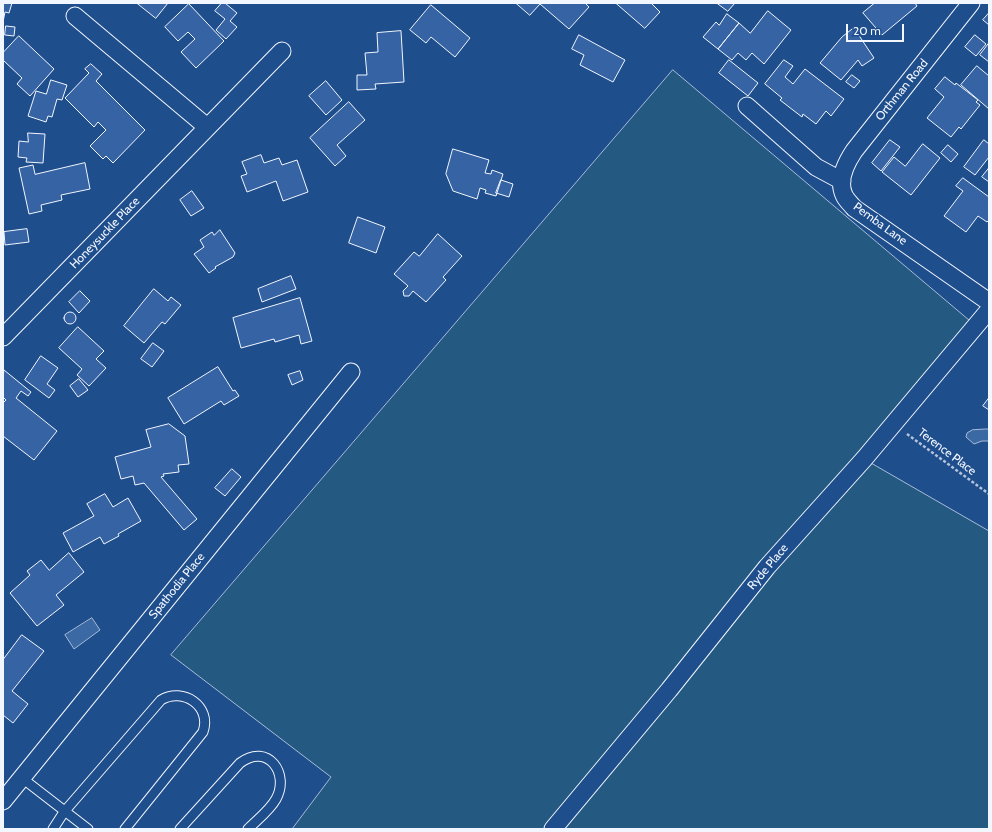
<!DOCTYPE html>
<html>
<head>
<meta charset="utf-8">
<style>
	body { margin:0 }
	#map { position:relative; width:992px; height:832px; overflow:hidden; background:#1f4e8c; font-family:Cabin,sans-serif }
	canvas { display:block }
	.frame { position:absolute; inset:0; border:4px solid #f2f6ff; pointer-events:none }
	.scale { position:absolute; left:846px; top:24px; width:58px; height:18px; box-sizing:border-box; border:2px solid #f2f6ff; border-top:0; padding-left:5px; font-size:12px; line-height:14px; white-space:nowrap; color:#f2f6ff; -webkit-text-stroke:3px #1f4e8c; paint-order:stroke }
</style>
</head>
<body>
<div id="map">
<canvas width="992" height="832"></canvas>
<div class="frame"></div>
<div class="scale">20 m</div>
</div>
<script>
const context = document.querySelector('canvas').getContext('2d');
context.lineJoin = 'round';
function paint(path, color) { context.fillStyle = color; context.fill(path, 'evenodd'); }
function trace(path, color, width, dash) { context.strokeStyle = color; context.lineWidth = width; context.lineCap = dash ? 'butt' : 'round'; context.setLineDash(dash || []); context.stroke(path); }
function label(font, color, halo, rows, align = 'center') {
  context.font = font + ' Cabin,sans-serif'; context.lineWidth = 3; context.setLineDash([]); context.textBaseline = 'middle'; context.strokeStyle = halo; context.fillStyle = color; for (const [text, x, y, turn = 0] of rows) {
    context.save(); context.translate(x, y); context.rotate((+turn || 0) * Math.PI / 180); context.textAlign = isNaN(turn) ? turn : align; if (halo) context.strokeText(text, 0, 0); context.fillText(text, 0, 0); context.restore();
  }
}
const green = new Path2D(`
	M673 70 976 326 864 459 989 531V829H292L331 777 171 655Z`);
paint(green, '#245a82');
trace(green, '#a8bbd7', 1);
const water = new Path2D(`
	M986 429H989V441H982L974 444 966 437 967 433 972 430Z
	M92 618 100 630 74 649 65 635Z`);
paint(water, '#3b69a3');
trace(water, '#a8bbd7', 1);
const building = new Path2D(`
	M3 3H12L9 13 5 12 3 22Z
	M137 3H168L156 18Z
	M222 3H225L237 13 230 21 237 27 226 39 216 30 225 19 215 11Z
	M516 3H585L589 7 569 29 540 4 530 15Z
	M616 3H651L660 12 645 28Z
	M717 3H735L728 11Z
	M875 3H915L917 6 882 35 863 13Z
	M189 4 224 41 196 68 181 52 195 39 188 32 178 41 165 27Z
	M431 5 470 38 455 57 431 37 426 43 410 30Z
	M768 11 791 30 764 64 752 53 746 60 738 53 732 60 718 49 739 23 750 33Z
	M989 13V25L983 20Z
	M727 14 739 23 718 49 703 37 716 22 719 25Z
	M6 26 15 27 14 36 5 35Z
	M854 28 874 58 862 66 858 60 841 80 820 63 842 37Z
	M401 31 404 82 375 84 376 89 357 90V75H367L365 53 378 52 377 33Z
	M579 35 625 60 613 82 580 65 584 55 572 49Z
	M975 35 986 44 976 56 965 47Z
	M19 36 54 69 30 96 17 84 22 78 3 60V53Z
	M989 43V62L980 55Z
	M729 60 758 83 748 96 719 73Z
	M784 60 793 66 785 77 793 84 805 69 844 99 831 116 826 111 816 124 803 114 802 117 780 100 782 98 765 84Z
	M91 64 102 74 96 81 145 130 113 163 106 156 103 159 90 146 106 130 98 122 94 127 65 98 89 73 85 69Z
	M977 66 989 76V109L961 85Z
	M852 75 860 81 854 88 846 82Z
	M945 77 955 85 956 83 978 100 976 102 980 105 961 129 959 127 951 137 927 118 944 97 935 89Z
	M51 80 67 85 62 100 57 99 52 117 48 116 46 122 28 116 36 91 46 94Z
	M326 81 342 100 326 115 309 96Z
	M349 102 365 120 337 145 346 156 335 166 310 138Z
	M28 133 45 134 43 163 26 162 27 158 18 157 19 141 28 142Z
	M890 140 900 147 881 171 872 163Z
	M984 140 989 144V157L975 175 964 167Z
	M923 144 940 158 911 195 882 172 894 157 905 166Z
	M948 145 958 154 951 162 941 153Z
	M453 149 489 160 485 173 491 174 492 170 503 174 496 196 485 193 486 190 480 188 477 199 453 191 446 174Z
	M261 155 264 163 279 158 282 165 297 160 308 192 283 201 276 181 247 192 241 176 247 174 242 162Z
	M85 163 90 189 61 195 62 200 41 205 42 211 29 214 19 168 33 165 35 174Z
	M989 168V182L982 177Z
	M963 178 989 197V220L987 222 978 216 966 232 944 216 963 191 956 186Z
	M501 180 513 184 509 197 496 193Z
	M192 191 204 208 191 216 180 200Z
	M358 217 385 227 376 253 349 243Z
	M27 229 29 242 5 245 4 232Z
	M220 230 235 253 233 257 215 267 216 268 209 273 194 254 204 247 200 240 212 232 214 235Z
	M438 234 462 256 443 277 446 280 426 302 413 291 409 296H404L403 291 408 286 394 274 414 252 419 256Z
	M291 276 296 289 262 302 258 289Z
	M154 289 168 301 171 297 181 305 165 324 162 322 144 343 124 326Z
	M80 291 90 301 79 313 69 302Z
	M300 298 312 341 301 344 299 335 275 342 274 339 241 348 233 318Z
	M64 318a6 6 0 1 1 12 0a6 6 0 1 1-12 0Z
	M78 327 104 351 96 359 106 368 89 386 77 375 82 369 59 348Z
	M153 343 164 351 152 367 141 359Z
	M41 356 58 368 47 384 55 390 49 398 25 380Z
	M218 367 233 391 235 390 239 396 224 405 221 401 184 424 168 398Z
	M4 370 31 392 28 396 21 391 16 398 57 431 34 460 3 436V403L6 400 3 397Z
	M300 371 303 380 292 385 288 375Z
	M79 379 88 390 78 397 70 386Z
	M989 398V410L983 406Z
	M169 424 185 436 189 464 178 465 179 472 163 474 164 476 161 477 197 519 184 530 144 483 135 485 133 476 121 479 115 457 151 447 146 430Z
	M232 469 241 477 225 496 215 488Z
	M105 494 113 507 128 498 141 521 118 534 119 536 104 544 100 537 73 552 63 533 94 516 87 504Z
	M69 553 84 572 56 595 64 605 37 626 10 593 30 575 27 571 41 560 49 570Z
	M22 635 44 651 12 691 28 704 13 723 3 715V660Z`);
paint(building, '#3563a3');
trace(building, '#f2f6ff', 1);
const service = new Path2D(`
	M22 778 88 829
	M53 829 64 812 161 700C183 687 212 706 203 732L125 829
	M180 829 240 763C268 742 290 774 276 799 270 810 257 820 248 829`);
const minor = new Path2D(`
	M971 3 854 151C846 163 837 180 844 195 846 200 851 204 854 208L989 302
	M75 16 207 127
	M747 106 816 167 842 181
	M3 337 282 51
	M3 801 351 372
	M553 829 669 690 767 567 864 459 989 310`);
trace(service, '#f2f6ff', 11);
trace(minor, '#f2f6ff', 19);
trace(new Path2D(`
	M907 434 989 494`), '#b3c4dc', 2.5, [3, 2]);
trace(service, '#1f4e8c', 9);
trace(minor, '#1f4e8c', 17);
label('12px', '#f2f6ff', '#1f4e8c', [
	["Orthman Road",902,90,-51],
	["Pemba Lane",880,224,36],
	["Honeysuckle Place",105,233,-46],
	["Terence Place",947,452,37],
	["Ryde Place",768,567,-50],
	["Spathodia Place",177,586,-51]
]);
</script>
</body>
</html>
